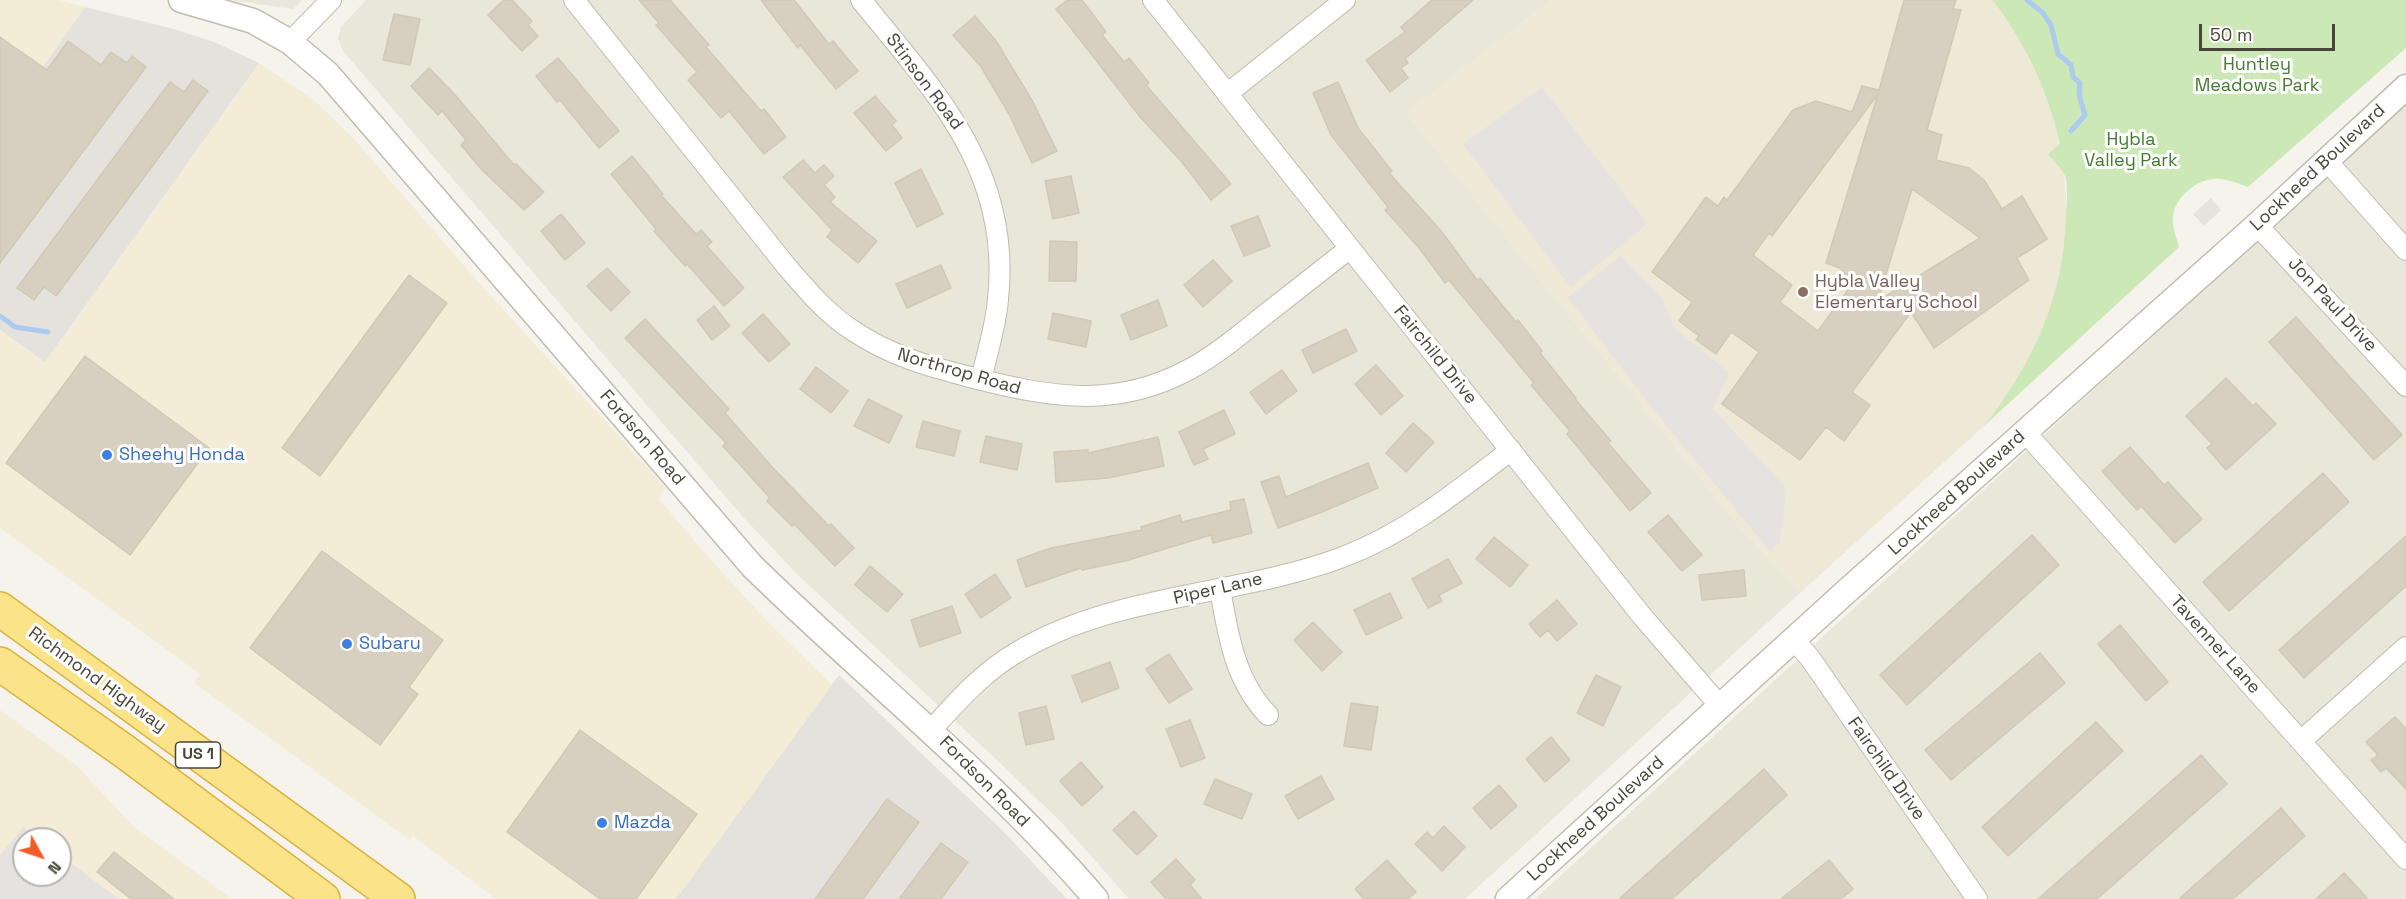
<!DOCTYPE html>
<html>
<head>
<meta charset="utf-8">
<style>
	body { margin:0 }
	#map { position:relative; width:2406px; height:899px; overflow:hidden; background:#f5f3eb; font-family:"Space Grotesk",sans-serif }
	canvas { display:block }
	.north { position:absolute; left:12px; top:827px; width:60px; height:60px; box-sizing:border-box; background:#fff; border:2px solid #b6b5b0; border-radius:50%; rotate:130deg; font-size:16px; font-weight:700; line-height:24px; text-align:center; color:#494539 }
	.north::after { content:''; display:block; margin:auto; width:21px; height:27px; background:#f35a25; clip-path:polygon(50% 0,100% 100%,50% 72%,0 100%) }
	.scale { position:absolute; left:2199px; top:24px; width:136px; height:27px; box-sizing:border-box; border:3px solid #494539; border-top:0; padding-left:8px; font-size:18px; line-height:21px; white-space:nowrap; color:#494539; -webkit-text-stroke:4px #fff; paint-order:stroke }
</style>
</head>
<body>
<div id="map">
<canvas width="2406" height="899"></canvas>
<div class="north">N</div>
<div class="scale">50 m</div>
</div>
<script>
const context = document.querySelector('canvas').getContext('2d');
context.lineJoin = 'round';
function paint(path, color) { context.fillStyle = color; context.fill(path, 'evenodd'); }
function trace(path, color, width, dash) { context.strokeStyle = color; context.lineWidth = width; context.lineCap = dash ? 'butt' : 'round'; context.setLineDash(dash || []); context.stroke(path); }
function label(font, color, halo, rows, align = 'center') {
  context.font = font + ' "Space Grotesk",sans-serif'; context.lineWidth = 6; context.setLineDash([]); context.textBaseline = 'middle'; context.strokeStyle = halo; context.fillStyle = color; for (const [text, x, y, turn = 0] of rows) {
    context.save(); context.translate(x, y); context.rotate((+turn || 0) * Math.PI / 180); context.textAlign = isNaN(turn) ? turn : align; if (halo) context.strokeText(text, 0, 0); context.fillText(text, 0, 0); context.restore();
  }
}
paint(new Path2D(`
	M230 0H302L293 9Z
	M366 0H1551L1406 113 1741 529 1801 592 1465 899H1129L1062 823 999 762 798 575 743 517 343 51 338 38 341 27Z
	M2406 105V899H1535Z`), '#e9e6da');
paint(new Path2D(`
	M0 0H59L85 7 0 127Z
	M259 63 313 99 354 139 481 285 666 488 658 498 703 551 766 620 832 685 676 899H496L413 836 410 840 194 683 200 674 0 528V330L45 362Z
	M0 710 76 765 133 826 232 899H0ZM24 839H60V875H24Z`), '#f5ecd8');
paint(new Path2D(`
	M85 7 174 29 214 42 259 63 45 362 0 330V127Z
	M839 675 1002 830 1067 899H676Z`), '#e5e2dd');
paint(new Path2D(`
	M1551 0H1992L2018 36 2038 72 2049 100 2062 152 2067 209 2065 242 2060 277 2052 306 2039 339 2021 374 1984 426 1801 592 1741 529 1405 113Z`), '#eee9d6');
paint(new Path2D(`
	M1992 0H2406V48L2248 187C2240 184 2230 180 2221 179 2202 176 2179 193 2174 211 2170 222 2176 236 2179 247L1984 426C2034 361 2063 299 2066 217 2067 207 2068 184 2065 176 2062 168 2053 161 2048 154L2060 144C2048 91 2026 43 1992 0Z`), '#cce8b6');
paint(new Path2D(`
	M1542 87 1647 224 1571 287 1463 144Z
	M2211 198 2221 210 2204 226 2193 214Z
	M1621 256 1663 298 1673 327 1729 373 1713 409 1786 488 1780 542 1770 551 1653 409 1568 297Z
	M23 827 38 839H24V875H60V855L119 899H0V855Z`), '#e4e3df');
trace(new Path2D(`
	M2027 0 2042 12 2051 25 2058 54 2071 65 2073 77 2080 83 2079 94 2085 115 2071 131
	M0 316 15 327 48 332`), '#abccef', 5);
const building = new Path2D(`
	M504 0H512L532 21 528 25 538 36 522 51 488 15Z
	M639 0H670L709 45 706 47 761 111 764 109 786 137 764 154 729 111 721 118 688 80 697 72 656 25 659 23Z
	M761 0H794L829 44 833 41 858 71 836 89 800 45 798 48Z
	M1067 0H1082L1106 32 1102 35 1124 62 1129 58 1149 83 1146 85 1231 184 1211 200 1181 161 1141 118 1056 9Z
	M1432 0H1473L1405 59 1408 63 1401 68 1408 78 1390 92 1366 60 1405 32 1401 27Z
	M1904 0H1956L1953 9 1961 10 1927 130 1942 135 1936 160 1969 168 1984 180 2002 209 2022 196 2047 239 2017 258 2029 280 1934 348 1911 312 1852 392 1870 405 1844 441 1826 427 1800 460 1722 404 1759 352 1731 332 1716 354 1696 340 1699 336 1679 321 1692 302 1652 272 1706 197 1718 206 1724 197 1727 200 1793 110 1816 101 1852 112 1862 86 1879 90ZM1878 94 1826 263 1840 268 1853 283 1818 331 1780 302 1792 285 1753 255 1769 233 1772 236ZM1912 189 1980 238 1878 301Z
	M394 14 420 19 410 65 383 60Z
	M975 16 996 41 1033 102 1057 151 1032 163 1009 114 981 67 953 35Z
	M0 37 47 70 68 41 101 65 111 52 127 63 132 56 146 67 0 263Z
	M558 58 619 131 599 148 560 100 557 102 536 76Z
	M429 68 457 97 514 165 516 164 544 192 524 210 482 170 461 145 466 140 442 111 438 115 411 86Z
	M193 80 208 91 56 296 44 287 34 300 17 288 170 82 184 92Z
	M1338 82 1358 128 1392 171 1389 173 1442 232 1477 280 1480 278 1516 322 1518 320 1542 351 1540 353 1576 398 1575 399 1611 441 1608 443 1651 493 1630 511 1567 434 1570 431 1531 385 1534 383 1449 280 1445 283 1420 249 1385 210 1388 207 1331 135 1313 93Z
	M875 96 896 121 892 125 902 138 886 151 854 113Z
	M632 156 663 194 661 195 696 234 701 230 712 242 707 246 744 288 724 306 687 264 685 266 654 231 656 229 611 174Z
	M803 160 815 173 824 165 834 176 824 185 835 197 830 202 877 241 858 263 827 237 832 230 783 177Z
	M921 169 943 214 917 227 895 183Z
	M1071 176 1079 213 1053 219 1045 181Z
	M561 214 585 243 565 260 541 231Z
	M1258 216 1270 246 1244 256 1231 226Z
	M1050 241 1077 242 1076 281H1049Z
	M1213 260 1232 281 1203 307 1184 285Z
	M941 265 951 288 907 308 896 284Z
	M607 268 630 292 611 311 587 286Z
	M409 275 447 303 320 476 282 448Z
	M1158 300 1167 326 1131 340 1121 315Z
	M714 306 730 326 712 340 697 320Z
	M1053 313 1091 321 1086 347 1048 339Z
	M763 314 790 344 769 362 742 333Z
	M2296 317 2402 435 2374 460 2269 342Z
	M645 319 729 409 725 413 773 468 829 526 831 524 854 548 835 566 794 524 792 526 767 501 770 498 723 446 726 443 625 338Z
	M1346 329 1357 351 1313 373 1302 350Z
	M85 356 209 448 130 555 6 463Z
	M1376 365 1403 396 1381 415 1355 384Z
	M816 367 848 391 831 413 800 389Z
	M1282 370 1297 391 1266 414 1250 392Z
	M2226 378 2253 406 2256 403 2276 424 2226 470 2207 448 2212 444 2186 416Z
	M868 399 902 416 889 443 854 426Z
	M1224 410 1235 434 1203 449 1208 459 1194 465 1179 432Z
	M923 421 960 431 954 456 916 447Z
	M1413 423 1434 442 1406 472 1386 453Z
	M986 436 1022 444 1017 470 980 462Z
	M1158 437 1164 466 1108 478 1056 482 1054 452 1088 450V453Z
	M2130 447 2164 485 2168 482 2202 519 2175 543 2141 506 2137 510 2102 471Z
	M1368 463 1378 488 1322 512 1278 528 1261 482 1279 476 1286 497Z
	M2323 473 2349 502 2229 611 2203 582Z
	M1244 499 1252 533 1213 543 1211 535 1125 561 1082 570 1081 568 1026 587 1017 560 1051 548 1142 530 1141 527 1180 515 1182 522 1231 510 1230 502Z
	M1668 515 1702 555 1682 571 1648 532Z
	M2032 535 2059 565 1907 705 1880 675Z
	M2406 536V586L2304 678 2279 650Z
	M1494 537 1528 565 1510 587 1476 559Z
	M322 551 443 640 409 687 418 694 380 745 250 648Z
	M1448 559 1462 583 1439 595 1442 601 1428 608 1412 579Z
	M870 566 903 594 887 612 855 585Z
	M1744 570 1746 596 1702 600 1699 575Z
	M995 574 1011 598 981 618 965 594Z
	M1390 593 1402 618 1366 635 1354 610Z
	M1557 600 1577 624 1557 641 1548 630 1540 637 1529 624Z
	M952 606 961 633 920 647 911 620Z
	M1313 622 1342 652 1322 671 1294 640Z
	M2120 625 2168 682 2146 701 2098 644Z
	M2040 653 2065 683 1951 780 1925 750Z
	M1169 654 1192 689 1169 703 1146 669Z
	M1110 662 1119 688 1082 702 1072 676Z
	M1596 675 1621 687 1603 726 1577 713Z
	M1351 703 1378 707 1371 750 1344 746Z
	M1046 706 1054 739 1026 745 1019 713Z
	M2395 717 2406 729V789L2386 768 2381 772 2371 760 2378 755 2366 742Z
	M1190 720 1205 758 1181 767 1166 729Z
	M2096 722 2123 751 2008 856 1982 827Z
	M580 730 697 814 636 899H600L507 832Z
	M1551 737 1570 760 1545 782 1526 759Z
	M2201 755 2227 784 2097 899H2038Z
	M1081 762 1103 787 1082 806 1060 781Z
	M1764 769 1787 795 1672 899H1619Z
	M1321 776 1334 799 1298 819 1285 796Z
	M1215 779 1252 794 1242 819 1204 804Z
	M1499 785 1517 806 1491 829 1473 808Z
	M887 799 919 822 863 899H815Z
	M2281 808 2305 836 2233 899H2179Z
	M1134 811 1157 836 1137 855 1113 830Z
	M1444 826 1465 847 1442 871 1415 844 1427 832 1433 838Z
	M941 843 968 862 941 899H899Z
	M114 852 174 899H131L97 872Z
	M1176 859 1195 880 1190 885 1202 899H1166L1151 882Z
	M1387 860 1416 892 1408 899H1364L1355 889Z
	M1829 860 1853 889 1841 899H1781Z
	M2344 873 2368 899H2316Z`);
paint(building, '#d7d0c1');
trace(building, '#d1c9b4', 1.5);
const minor = new Path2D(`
	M574 0 787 267C807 290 826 313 852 330 889 355 927 366 970 377 1048 397 1115 410 1190 369 1214 356 1236 338 1257 321 1288 297 1319 272 1350 248
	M861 0C935 92 1012 170 998 299 996 326 987 353 981 380
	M1153 0 1642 616 1720 706
	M290 42 331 0
	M1227 94 1345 0
	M2327 161 2406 250
	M2257 225 2406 386
	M2025 432 2406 859
	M1220 589C1228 635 1235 681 1268 715
	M1794 640 1810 658 1977 899
	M931 730C956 703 982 673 1014 654 1113 593 1236 597 1343 557 1406 533 1458 491 1511 450
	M2301 741 2406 647`);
const tertiary = new Path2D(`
	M181 0 253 21 290 42 328 74 752 566C866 678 992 777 1096 899
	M1508 899 1848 590 2257 225 2406 87`);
const trunk = new Path2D(`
	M0 609 398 899
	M0 664 124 751 323 899`);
trace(minor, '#c1bcae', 22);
trace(tertiary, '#c1bcae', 27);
trace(trunk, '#d9b241', 36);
trace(minor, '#fff', 20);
trace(tertiary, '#fff', 24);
trace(trunk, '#fae389', 33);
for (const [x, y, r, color] of [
	[1803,292,6,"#8d6e63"],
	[107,455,6,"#3f7fe0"],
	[347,644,6,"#3f7fe0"],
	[602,823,6,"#3f7fe0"]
]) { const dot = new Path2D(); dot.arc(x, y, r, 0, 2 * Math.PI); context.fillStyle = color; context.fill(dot); trace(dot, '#fff', 2); }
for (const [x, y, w] of [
	[198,755,45]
]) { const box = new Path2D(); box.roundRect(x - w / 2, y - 13, w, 26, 4.5); context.fillStyle = '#fff'; context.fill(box); trace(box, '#494539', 1.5); }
label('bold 16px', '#494539', null, [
	["US 1",198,755]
]);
label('18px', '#427b2d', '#fff', [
	["Huntley",2257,65],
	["Meadows Park",2257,86],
	["Hybla",2131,140],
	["Valley Park",2131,161]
]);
label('18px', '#494539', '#fff', [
	["Stinson Road",924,82,53],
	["Lockheed Boulevard",2318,168,-43],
	["Jon Paul Drive",2332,305,47],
	["Fairchild Drive",1435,355,51],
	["Northrop Road",959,372,16],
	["Fordson Road",642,438,49],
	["Lockheed Boulevard",1957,493,-42],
	["Piper Lane",1218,589,-13],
	["Tavenner Lane",2215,645,48],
	["Richmond Highway",97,680,36],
	["Fairchild Drive",1886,769,55],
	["Fordson Road",984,782,45],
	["Lockheed Boulevard",1596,819,-42]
]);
label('18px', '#785e54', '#fff', [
	["Hybla Valley",1815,282],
	["Elementary School",1815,303]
], 'left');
label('18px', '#366cbe', '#fff', [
	["Sheehy Honda",119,455],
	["Subaru",359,644],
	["Mazda",614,823]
], 'left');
</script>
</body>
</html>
